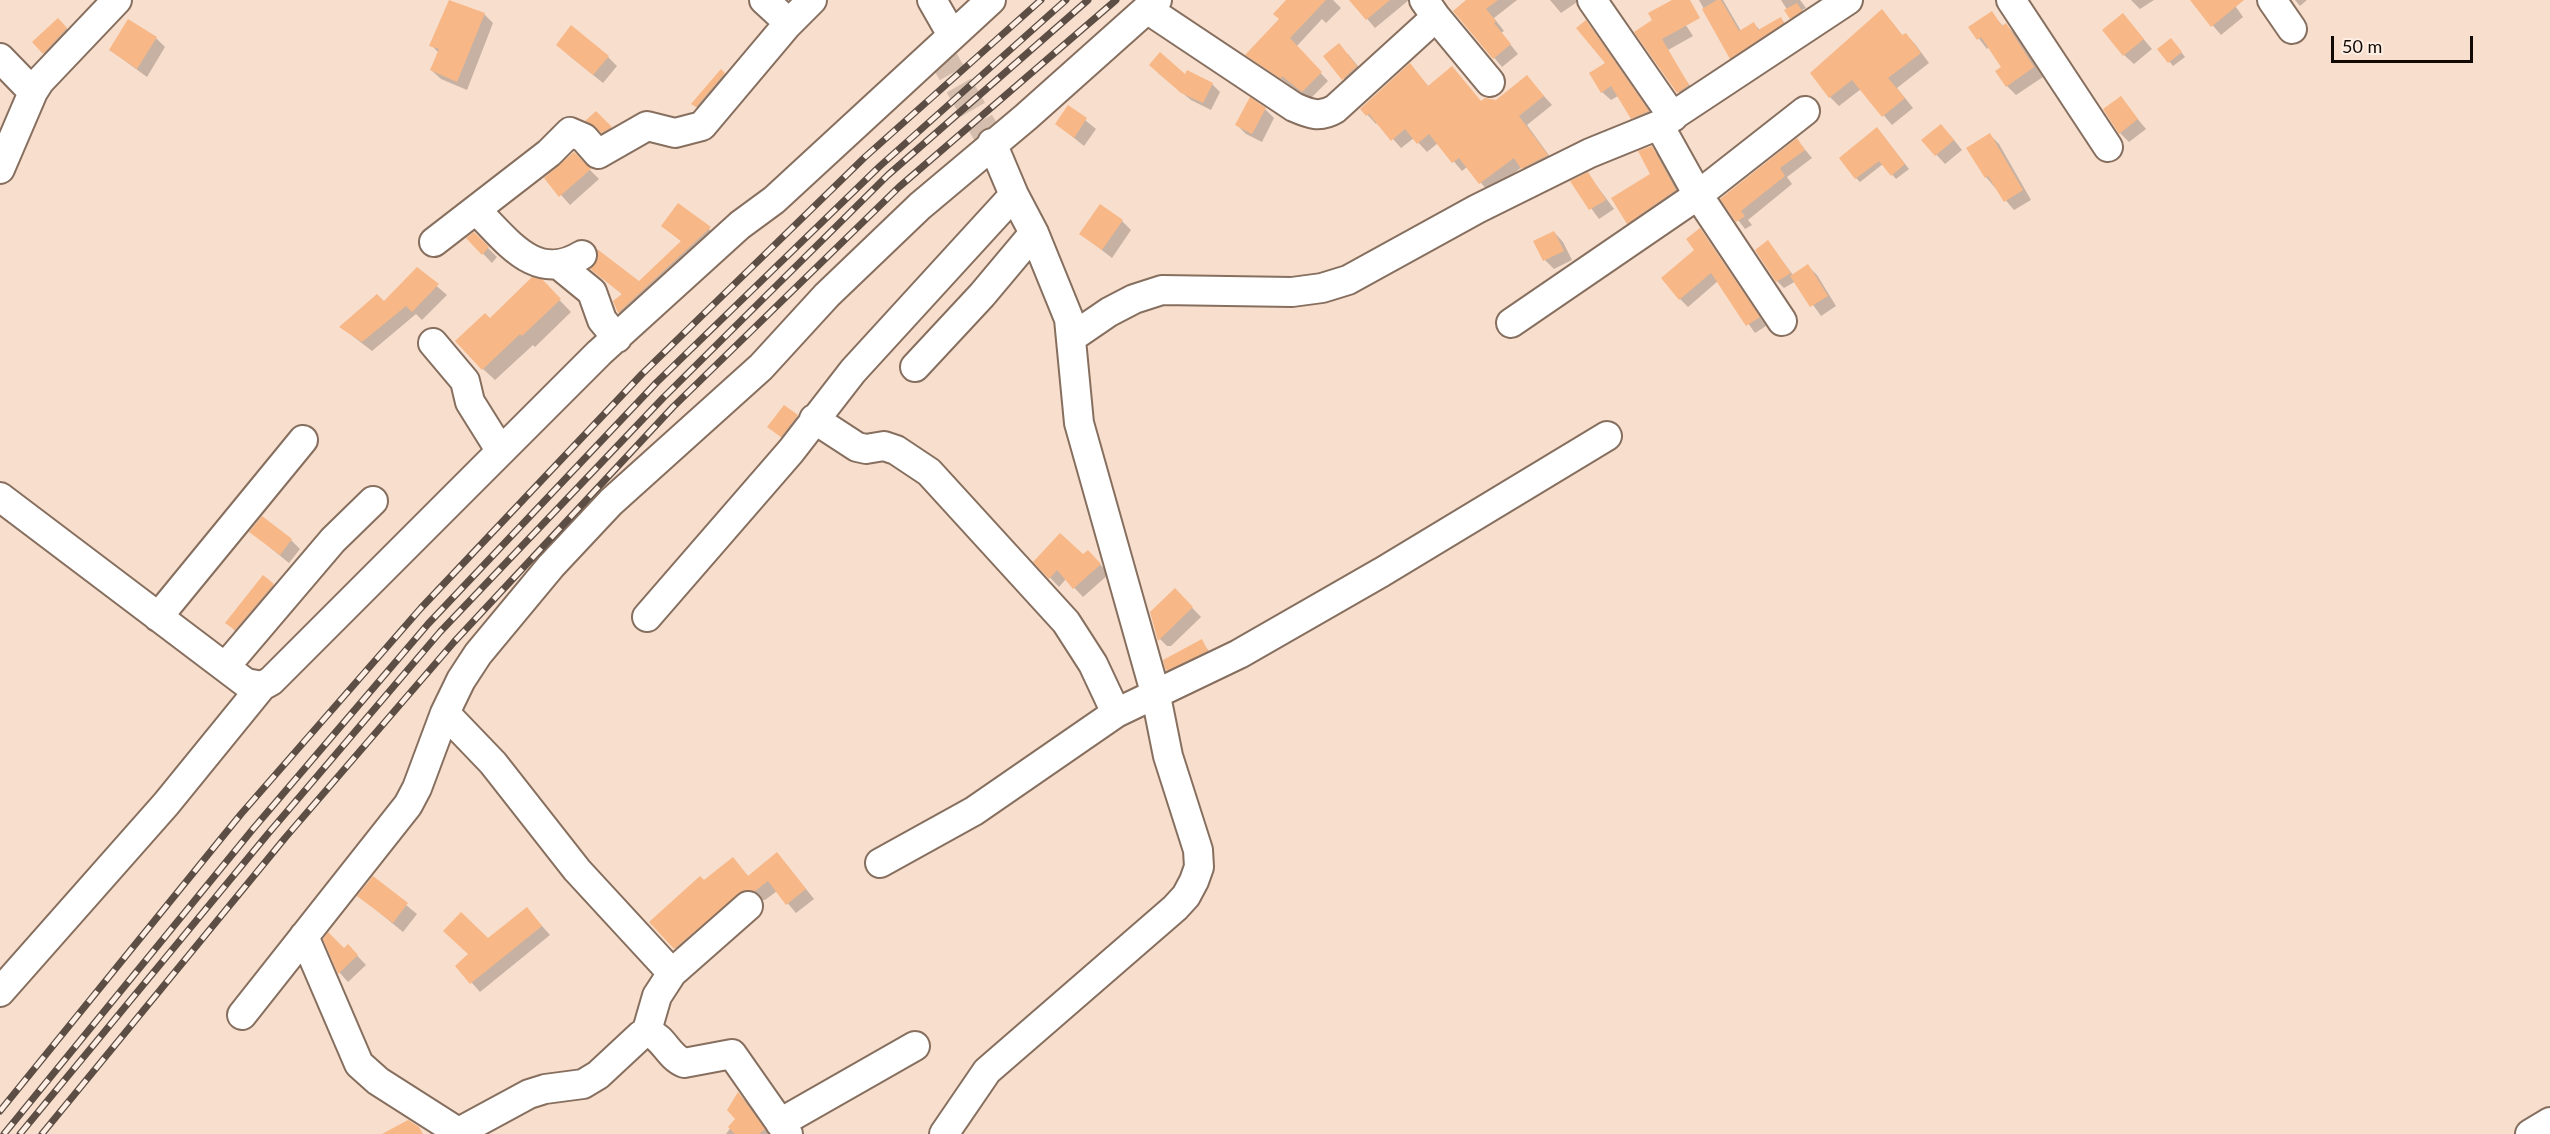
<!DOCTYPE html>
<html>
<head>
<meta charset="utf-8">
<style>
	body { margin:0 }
	#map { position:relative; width:2550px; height:1134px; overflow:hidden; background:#f8decc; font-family:Lato,sans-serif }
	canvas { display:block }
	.scale { position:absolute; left:2331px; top:36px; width:142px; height:27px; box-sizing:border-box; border:3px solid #110904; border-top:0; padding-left:8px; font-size:18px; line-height:21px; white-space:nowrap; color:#110904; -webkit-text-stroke:4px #feeee3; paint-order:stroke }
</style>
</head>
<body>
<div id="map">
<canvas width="2550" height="1134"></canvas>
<div class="scale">50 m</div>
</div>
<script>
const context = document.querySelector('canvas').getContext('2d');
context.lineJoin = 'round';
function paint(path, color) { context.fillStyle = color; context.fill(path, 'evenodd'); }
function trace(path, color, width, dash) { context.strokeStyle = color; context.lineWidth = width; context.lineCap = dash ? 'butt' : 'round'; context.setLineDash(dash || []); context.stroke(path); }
paint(new Path2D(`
	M1288 0H1333L1341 8 1326 23 1322 19 1296 47 1328 81 1310 99 1247 55 1281 19Z
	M1351 0H1409L1375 28Z
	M1469 0H1517L1494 18 1504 31 1501 33 1518 54 1502 67 1455 11Z
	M1550 0H1580L1561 13Z
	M1699 0H1723L1741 31 1754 24 1760 30 1781 19 1788 26 1738 65 1731 58Z
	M1781 0H1800L1806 8 1802 10 1805 15 1795 22Z
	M2131 0H2154L2140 9Z
	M2191 0H2231L2243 17 2221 35Z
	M2295 0H2307L2300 6Z
	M1678 13 1693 36 1661 54 1641 29Z
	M1991 13 2004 27 2006 25 2015 34 2043 77 2016 95 2007 86 2003 68 1989 47 1987 49 1970 27Z
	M484 14 493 23 467 90 441 79 431 70 439 53 431 45Z
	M2123 15 2152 49 2134 64 2124 55Z
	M58 20 76 38 53 62 34 42Z
	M1891 21 1903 36 1906 35 1915 44 1929 63 1897 88 1913 108 1892 125 1861 89 1839 106 1830 97Z
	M1586 22 1594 31 1656 120 1641 126 1618 96 1611 100 1602 92 1607 64Z
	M156 38 165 47 147 77 110 50Z
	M2175 44 2185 57 2173 66 2159 49Z
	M567 54 608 57 617 66 603 83Z
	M1348 54 1366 76 1352 88 1325 56Z
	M1158 73 1212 84 1220 92 1211 110 1191 100Z
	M724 74 734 83 702 113 693 103Z
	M1418 74 1429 87 1481 102 1497 101 1527 77 1552 105 1527 125 1556 165 1532 177 1522 167 1489 192 1467 167 1462 171 1438 143 1427 152 1414 138 1401 148 1378 122 1376 124 1362 109Z
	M1682 75 1697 95 1687 102 1671 83Z
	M2120 98 2146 129 2129 142 2120 133Z
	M1069 107 1096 129 1084 146 1057 124Z
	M1265 109 1274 118 1262 142 1246 134 1237 125Z
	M596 113 619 137 612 141 587 121Z
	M1881 133 1909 169 1896 179 1883 164 1860 182 1856 178Z
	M1950 135 1962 150 1945 164 1923 140Z
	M1990 135 1999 144 2031 200 2014 210 1986 177 1968 149Z
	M1797 140 1812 158 1787 177 1792 184 1748 220 1752 225 1745 229 1722 199Z
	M1651 148 1661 157 1684 200 1637 232 1628 223 1652 174Z
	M574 154 599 179 570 205 546 178Z
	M1588 174 1614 209 1599 219 1572 182Z
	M679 205 719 237 628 322 619 313 615 302 623 295 592 269 639 282 682 242 663 226Z
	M1122 221 1131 230 1112 258 1081 234Z
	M1700 230 1766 326 1755 333 1718 281 1688 307 1680 299Z
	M1554 232 1563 242 1572 260 1554 269 1545 260Z
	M468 238 483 243 497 257 492 263Z
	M1768 242 1793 275 1808 266 1817 275 1836 306 1821 316 1796 281 1784 288 1777 281Z
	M417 269 447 295 422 320 416 314 372 351 341 327 384 304Z
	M541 281 571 312 535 347 533 345 495 380 483 369 490 320Z
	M797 417 806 426 791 445 769 427Z
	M251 532 291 540 300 549 289 563Z
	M1083 556 1097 561 1109 574 1083 597 1066 579 1059 587 1035 562Z
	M273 585 282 594 236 632 227 622Z
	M1175 590 1201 617 1171 646H1167L1158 637Z
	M1201 641 1216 660 1177 679 1167 670Z
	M733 859 749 877 786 864 814 899 796 913 777 891 765 900 754 899 684 957 651 922Z
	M373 878 417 914 403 932 359 896Z
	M527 909 550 935 480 992 457 966Z
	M325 939 344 950 348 946 366 965 348 982 340 973Z
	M739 1094 752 1108 771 1134H726L737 1119Z`), '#0003');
paint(new Path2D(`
	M449 0 485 13 457 82 430 70 439 49 429 46Z
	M1286 0H1326L1290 38 1322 72 1302 92 1282 76 1281 79 1245 55 1279 19 1273 14Z
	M1349 0H1390L1366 20Z
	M1466 0H1498L1486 9 1496 21 1494 23 1511 44 1493 59 1453 11Z
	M1672 0H1690L1700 18 1662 39 1689 85 1677 93 1634 32 1652 20 1648 13Z
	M1717 0H1721L1739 31 1754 22 1758 30 1781 17 1784 23 1730 59 1702 9Z
	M2190 0H2244L2211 27Z
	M1797 3 1802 11 1790 19 1784 10Z
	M1882 9 1902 35 1906 33 1921 53 1888 78 1905 98 1882 117 1852 80 1829 98 1810 73Z
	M1992 11 2002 26 2006 23 2034 67 2006 87 1995 71 2001 67 1981 37 1977 40 1968 27Z
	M2123 13 2144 39 2123 56 2102 30Z
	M58 18 67 28 43 54 32 42Z
	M128 19 157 37 137 69 109 50Z
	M1586 20 1649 111 1631 119 1611 86 1601 93 1589 73 1605 63 1576 28Z
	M571 25 609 56 593 75 556 45Z
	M2171 38 2182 52 2168 63 2157 49Z
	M1339 43 1357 66 1342 80 1323 56Z
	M1160 52 1185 74 1187 70 1213 83 1203 103 1181 93 1149 65Z
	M1410 63 1428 86 1452 66 1481 101 1485 98 1496 100 1527 75 1544 96 1519 116 1548 155 1521 169 1514 158 1479 184 1459 158 1452 163 1429 134 1417 144 1405 129 1391 141 1369 114 1366 116 1360 109Z
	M721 69 725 73 696 107 691 104Z
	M2121 96 2138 119 2119 134 2103 109Z
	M1250 97 1266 108 1252 134 1235 125Z
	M1068 105 1087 118 1074 138 1055 124Z
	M596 111 612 127 602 133 585 121Z
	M1941 124 1954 140 1935 156 1921 140Z
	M1877 127 1905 164 1891 176 1879 161 1855 179 1839 158Z
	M1990 133 2023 190 2004 202 1988 176 1985 178 1966 148Z
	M1797 138 1805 150 1780 168 1785 176 1741 211 1745 216 1736 222 1720 199Z
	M1652 146 1676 190 1627 224 1611 198 1650 174 1638 151Z
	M574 152 591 169 559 197 544 178Z
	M1588 172 1606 200 1589 210 1570 181Z
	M678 203 711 227 618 313 613 301 622 294 590 269 598 257 597 249 639 281 681 241 661 226Z
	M1100 204 1123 220 1102 250 1079 234Z
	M1700 228 1760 317 1746 326 1711 273 1679 300 1661 278 1694 250 1686 239Z
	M1554 231 1564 251 1543 261 1533 241Z
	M474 232 489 247 482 255 466 238Z
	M1768 240 1791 273 1776 282 1755 250Z
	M1808 264 1828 296 1810 307 1790 276Z
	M417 267 439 284 412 312 406 306 362 342 339 327 377 294 384 301Z
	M532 277 542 279 561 299 522 336 520 334 482 370 455 341 485 313 490 318Z
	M784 405 798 415 781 437 767 427Z
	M262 516 292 539 280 555 249 532Z
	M1060 533 1083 554 1088 550 1101 564 1073 589 1057 570 1049 579 1033 562Z
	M263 575 274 584 235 630 225 623Z
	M1175 588 1193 607 1158 641 1150 612Z
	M1202 639 1208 651 1166 671 1163 660Z
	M777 852 806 889 786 905 768 881 755 891 744 890 674 949 649 922 700 876 704 880 733 857 748 876Z
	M373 876 408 903 393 923 357 896Z
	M527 907 542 926 470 984 455 966 468 954 443 931 461 912 488 938Z
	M328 932 344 948 348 944 358 955 338 974 323 939Z
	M738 1092 765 1129 759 1134H735L728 1127 735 1119 727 1110Z
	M408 1120 419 1127 423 1134H382Z`), '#f7b786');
trace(new Path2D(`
	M938 49 992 143`), '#d5beae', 28, [28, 14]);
const minor = new Path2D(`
	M764 0 789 23
	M932 0 952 35
	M1592 0 1673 117
	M2011 0 2108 147
	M2272 0 2292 29
	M1147 9 1294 107C1310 114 1320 118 1335 109L1436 17 1424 0
	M1436 17 1490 82
	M0 58 33 92
	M1659 125 1698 195 1782 321
	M0 169 33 92 40 81 117 0
	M476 210C507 240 535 284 582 255
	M434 242 549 153 570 132 584 138 598 154 647 126 675 133 702 126 787 25 812 0
	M559 265 592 292 602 320 617 338
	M1511 323 1698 195 1805 111
	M1071 338 1109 312 1134 299 1162 290 1292 292 1322 288 1348 280 1477 209 1590 153 1659 125 1848 0
	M433 343 465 381 470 402 500 450
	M915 367 982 295 1034 233
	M814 419 857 447 866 449 884 446 896 450 929 472 1066 622 1093 664 1116 713
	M0 497 246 683 262 686 271 681 599 353 740 225 774 200 991 0
	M158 617 303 440
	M647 617 791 451 853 371 1014 195
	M225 667 333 540 373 501
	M445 713 493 763 577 870 672 973
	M880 863 974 811 1116 713 1239 654 1382 572 1607 436
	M304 936 359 1064 378 1081 458 1132
	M0 992 166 804 262 686
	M242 1015 408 805 417 788 445 713 461 680 478 654 551 566 611 502 761 367 827 295 920 206 1026 117 1157 0
	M646 1034 657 996 672 973 748 906
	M780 1123 915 1046
	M455 1134 529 1094 545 1089 583 1084 598 1075 641 1035 650 1033C664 1039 669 1057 684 1063L732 1054 788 1134
	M944 1134 987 1071 1175 908 1186 896 1194 881 1199 867 1198 850 1168 756 1156 696 1079 423 1069 319 1034 233 1014 195 992 143
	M2530 1134 2550 1122`);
trace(minor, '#866f5f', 32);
trace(minor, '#fff', 28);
const rail = new Path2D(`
	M0 1111 241 814 421 608 642 374 865 157 1041 0
	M4 1134 253 829 428 624 657 382 880 166 1066 0
	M20 1134 267 835 440 632 663 398 888 175 1088 0
	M42 1134 285 838 454 642 673 407 899 187 1116 0`);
trace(rail, '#5c4e45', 7);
trace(rail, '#feeee3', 4.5, [14]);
</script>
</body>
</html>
